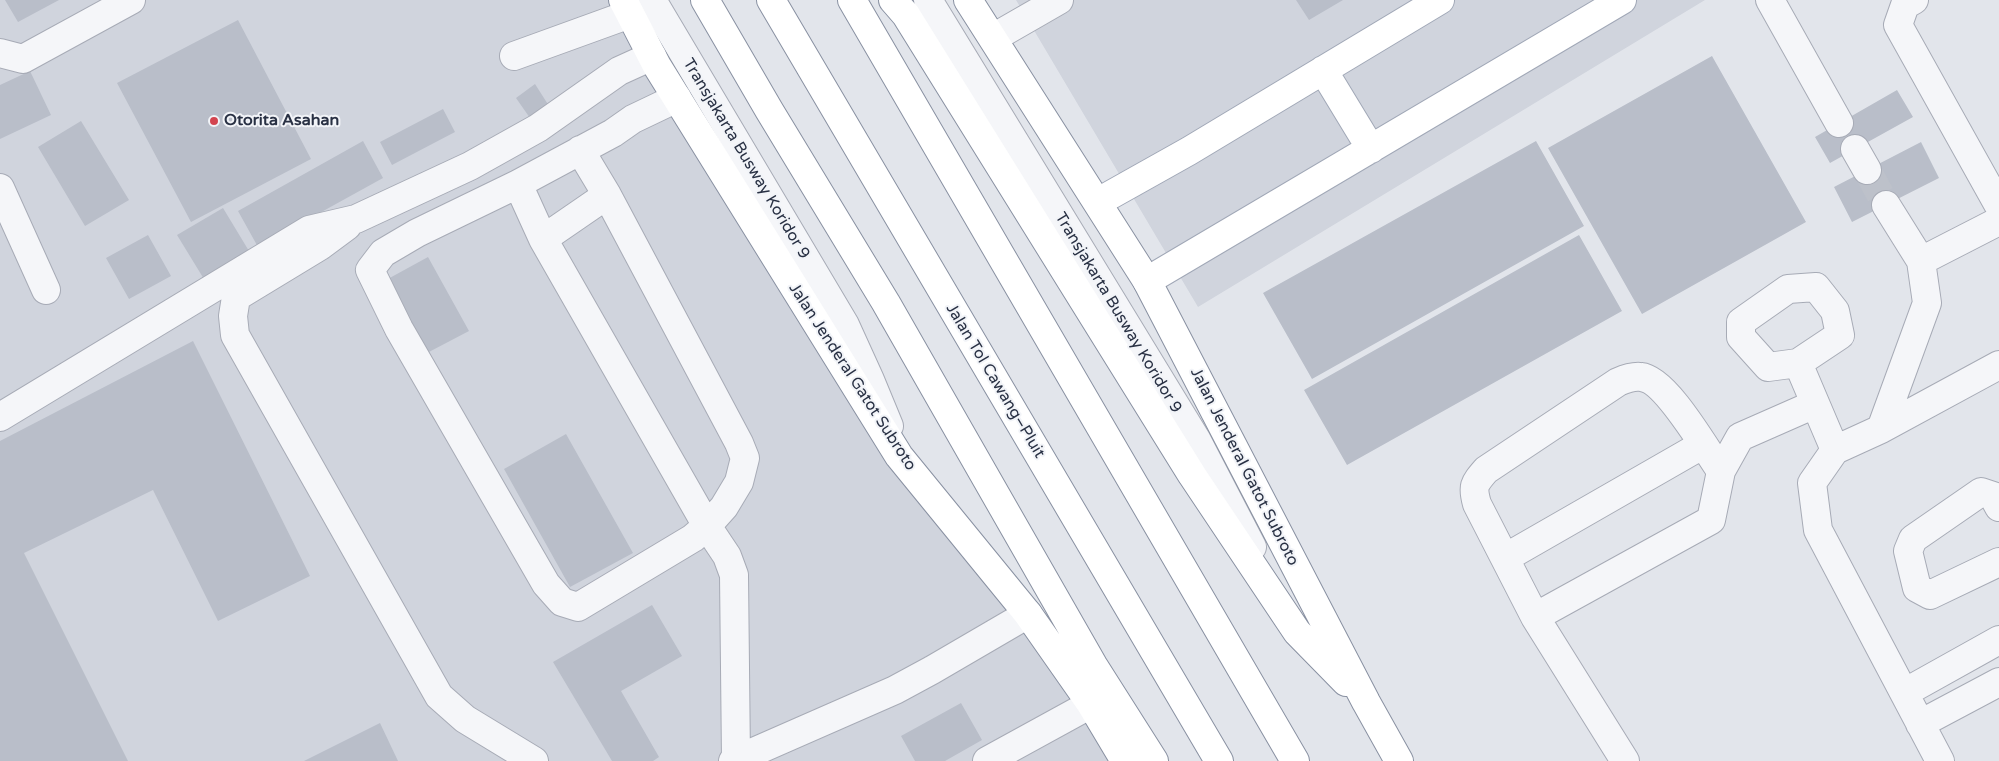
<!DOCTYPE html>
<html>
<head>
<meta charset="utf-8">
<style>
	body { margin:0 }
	canvas { display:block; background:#e2e5eb }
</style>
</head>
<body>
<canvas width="1999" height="761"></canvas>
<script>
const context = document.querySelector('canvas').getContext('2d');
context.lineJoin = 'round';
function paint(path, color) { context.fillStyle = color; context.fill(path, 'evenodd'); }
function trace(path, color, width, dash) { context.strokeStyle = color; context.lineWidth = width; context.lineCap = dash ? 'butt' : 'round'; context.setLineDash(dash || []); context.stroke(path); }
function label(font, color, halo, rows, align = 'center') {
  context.font = font + ' "Varela Round",sans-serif'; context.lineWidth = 4; context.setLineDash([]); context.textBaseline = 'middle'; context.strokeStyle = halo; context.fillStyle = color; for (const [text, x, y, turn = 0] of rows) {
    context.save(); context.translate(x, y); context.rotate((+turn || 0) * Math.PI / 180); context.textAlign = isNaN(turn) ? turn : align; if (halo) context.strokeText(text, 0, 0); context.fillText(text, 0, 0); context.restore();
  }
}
paint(new Path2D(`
	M0 0H623L776 257 1125 761H0Z
	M1016 0H1705L1198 307Z`), '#d0d4dd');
paint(new Path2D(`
	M5 0H59L18 22Z
	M1296 0H1343L1309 20Z
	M238 20 311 159 191 222 117 83Z
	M1712 56 1806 222 1642 314 1548 148Z
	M30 71 51 115 0 139V85Z
	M535 84 549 106 530 118 516 98Z
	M1897 90 1913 117 1830 163 1815 137Z
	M443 109 455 132 392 165 380 142Z
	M81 121 129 200 85 226 38 147Z
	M363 141 383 178 258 247 238 211Z
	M1536 141 1584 226 1312 379 1263 293Z
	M1921 142 1939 178 1852 222 1834 187Z
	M223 208 252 256 207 284 177 235Z
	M148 235 171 276 129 299 106 258Z
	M1579 235 1622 311 1347 465 1304 390Z
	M428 257 469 331 427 353 386 280Z
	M193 341 310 576 218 621 153 490 24 553 128 761H0V441Z
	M566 434 633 553 570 587 504 469Z
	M652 605 682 656 621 691 659 757 653 761H612L553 662Z
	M961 703 982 740 945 761H915L901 736Z
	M380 723 398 761H304Z`), '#b9bec9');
trace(new Path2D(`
	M1867 170 1886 205`), '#bdc1ca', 28, [28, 14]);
const minor = new Path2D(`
	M652 0 845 325 870 380 889 426
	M928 0 1196 439 1252 547
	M1770 0 1839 123
	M1914 0 1905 5 1898 25 1999 206
	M993 38 1059 0
	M0 53 23 59 131 0
	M514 56 630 14
	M1855 149 1867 170
	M580 150 607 195 739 443 745 458 739 482 724 507 707 526 693 538 578 607 562 602 546 584 399 329 370 270 383 253 417 233 518 184 613 133 633 119 677 98
	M518 184 543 239 707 526 727 556 734 575 736 760
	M0 188 46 290
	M347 226 320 246 236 297 233 316 235 335 439 696 465 719 534 761
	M543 239 607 195
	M1921 261 1999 221
	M1816 287 1835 311 1840 335 1798 363 1768 367 1741 337V322L1788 289Z
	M1798 363 1835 450
	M0 417 309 230 356 219 470 166 538 128 619 71 652 56
	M1881 429 1927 303 1921 261 1886 205
	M1999 507 1993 496 1981 492 1913 539 1908 551 1917 588 1930 595 1999 562
	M1505 558 1702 445
	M1535 617 1477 504C1472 486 1474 484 1486 470L1618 382C1625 379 1634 376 1641 377 1666 379 1706 450 1721 471
	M1904 693 1999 640
	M1920 724 1999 682
	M733 761 895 690 932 670 1028 614
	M987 761 1091 704
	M1625 761 1535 617 1711 520 1721 471 1740 437 1815 404
	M1940 761 1818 530 1812 483 1835 450 1881 429 1999 365`);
const major = new Path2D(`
	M1323 70 1371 149
	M1098 202 1189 151 1440 0
	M1147 281 1622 0`);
const highway = new Path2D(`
	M623 0 657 66 899 456 1028 614 1091 704 1125 761
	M705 0 769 110 886 303 1093 665 1154 761
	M771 0 1219 761
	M852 0 1295 761
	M893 0 906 15 1192 475 1297 632 1346 682
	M968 0 1147 281 1366 702 1399 761`);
trace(minor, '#a7abb6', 30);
trace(major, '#a1a8b7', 30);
trace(highway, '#8991a2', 30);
trace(minor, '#f5f6f9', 28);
trace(major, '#fff', 28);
trace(highway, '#fff', 28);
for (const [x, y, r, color] of [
	[214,121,5,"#d3444f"]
]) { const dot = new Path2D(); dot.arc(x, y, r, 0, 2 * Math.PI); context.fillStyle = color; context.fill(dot); trace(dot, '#f2f4f8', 2); }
label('bold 16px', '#293144', '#f2f4f8', [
	["Otorita Asahan",224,121]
], 'left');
label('16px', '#293144', '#f2f4f8', [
	["Transjakarta Busway Koridor 9",746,159,59],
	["Transjakarta Busway Koridor 9",1118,313,59],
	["Jalan Jenderal Gatot Subroto",852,377,57],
	["Jalan Tol Cawang–Pluit",995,381,59],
	["Jalan Jenderal Gatot Subroto",1244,467,63]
]);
</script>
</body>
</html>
